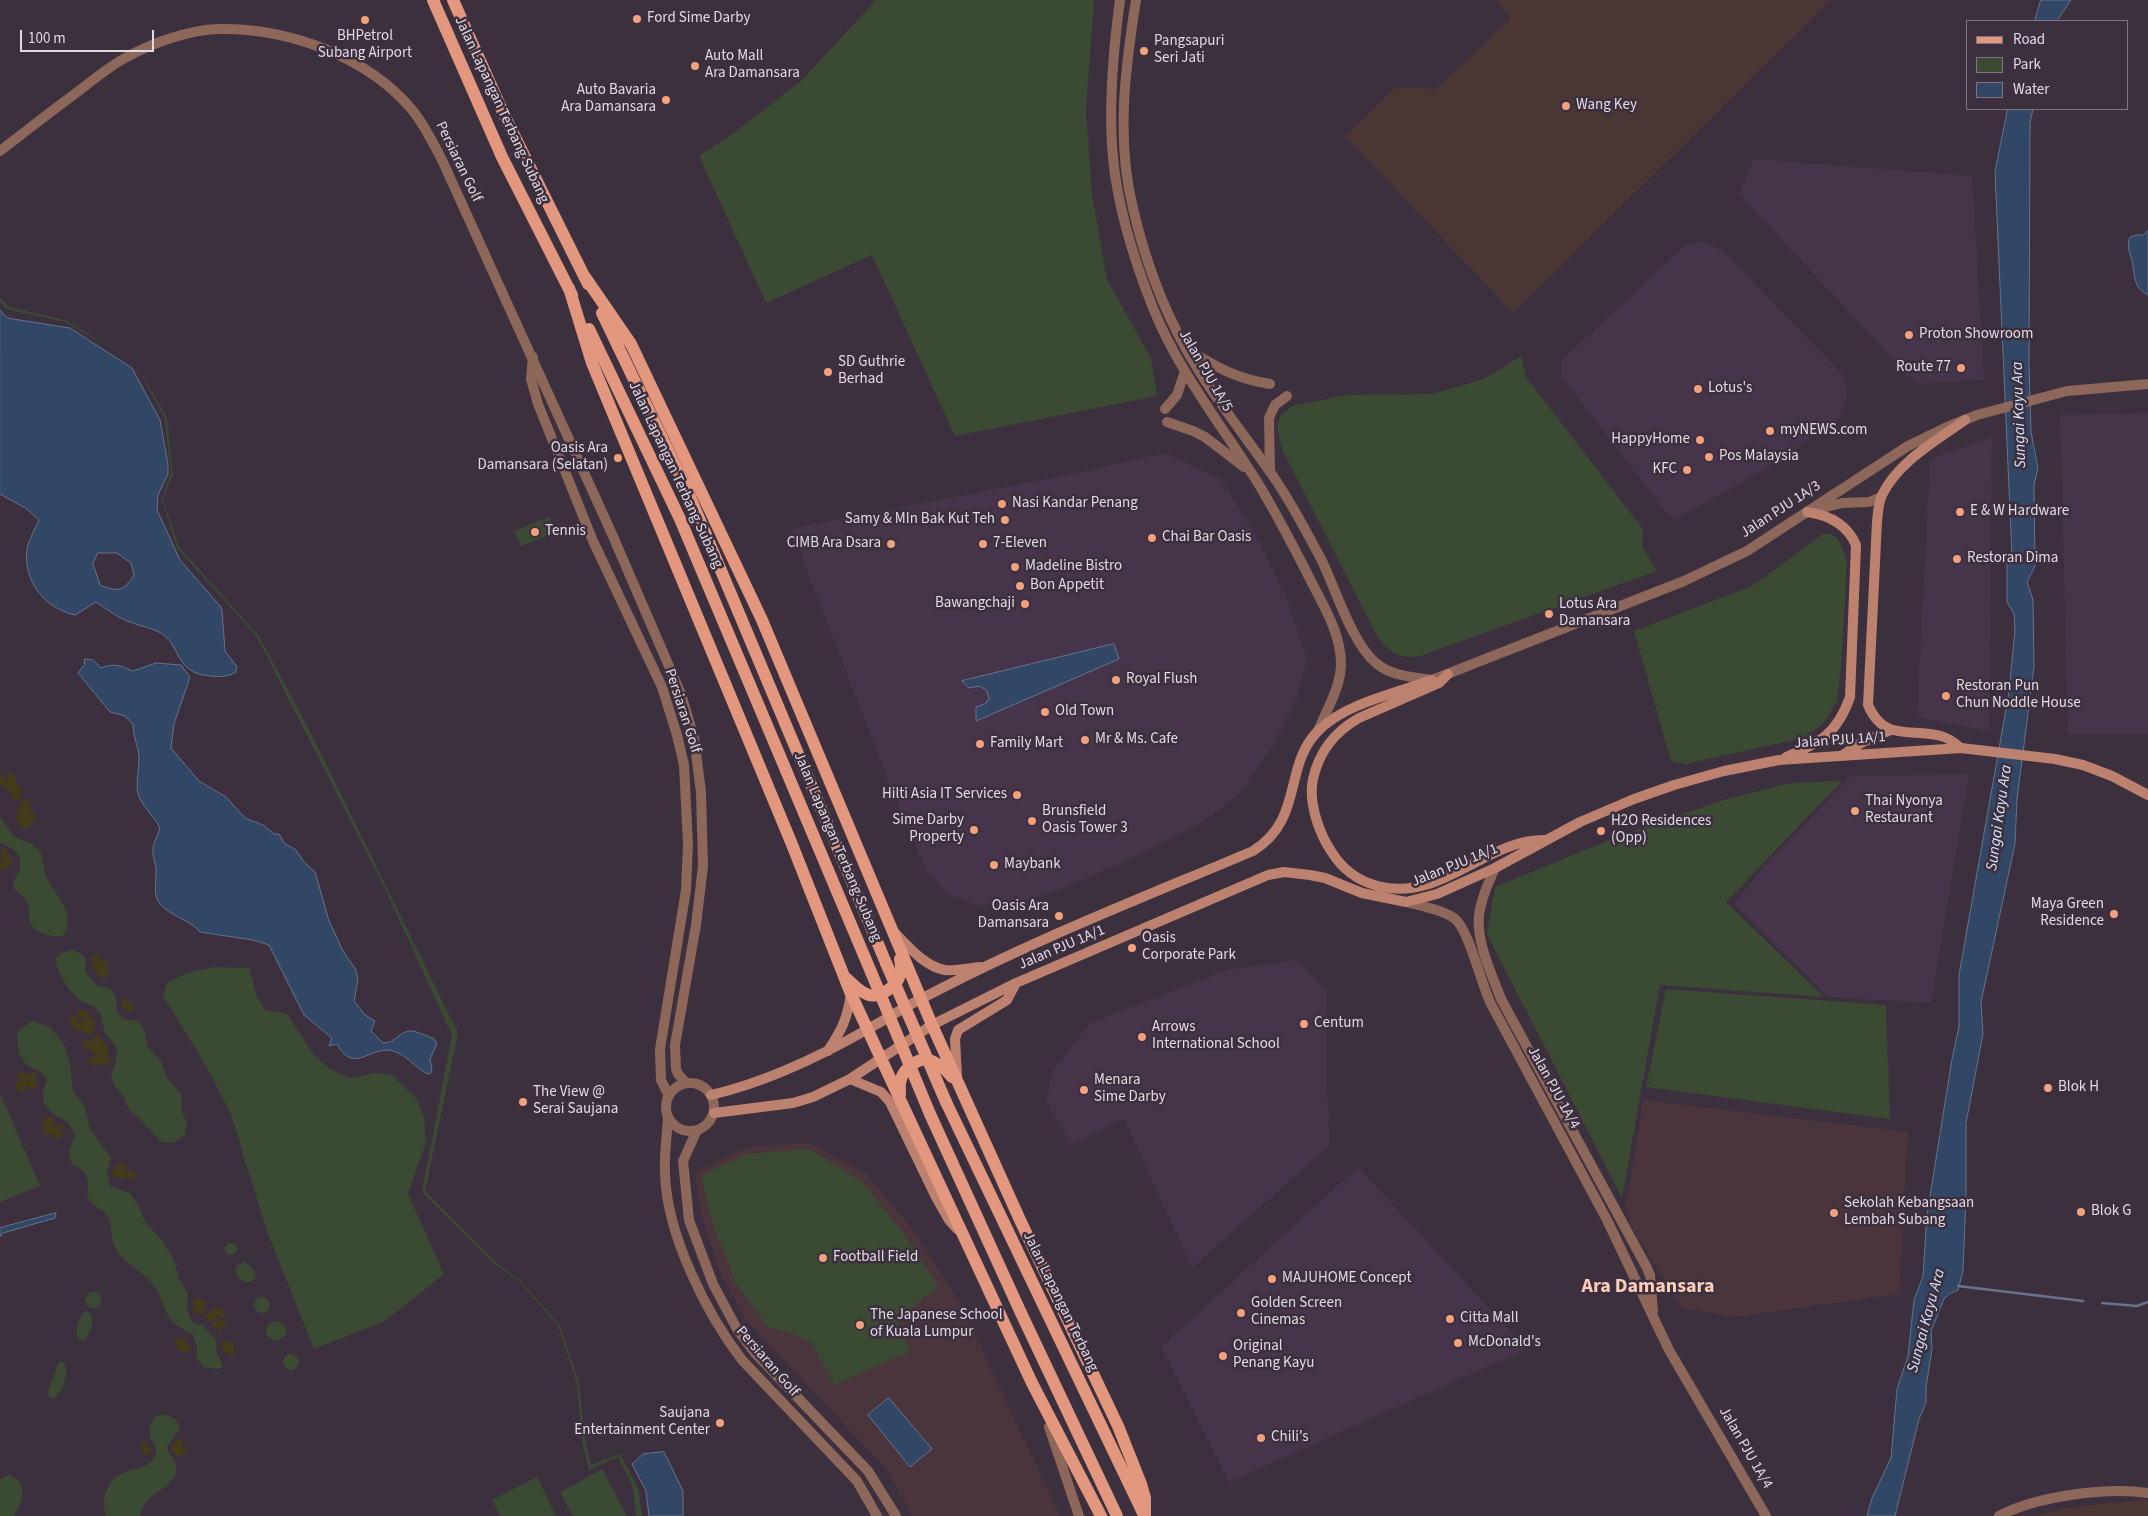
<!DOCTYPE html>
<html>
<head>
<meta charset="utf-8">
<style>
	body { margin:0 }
	#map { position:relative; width:2148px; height:1516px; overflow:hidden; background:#3c2f3e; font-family:"Source Sans 3",sans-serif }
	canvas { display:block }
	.legend { position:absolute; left:1966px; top:20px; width:162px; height:90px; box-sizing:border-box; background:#3c2f3e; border:1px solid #7e7380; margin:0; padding:6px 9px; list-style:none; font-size:15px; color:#e1d9e3 }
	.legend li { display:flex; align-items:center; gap:10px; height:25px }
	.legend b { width:25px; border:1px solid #7e7380 }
	.scale { position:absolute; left:20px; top:30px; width:134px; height:22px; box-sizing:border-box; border:2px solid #e1d9e3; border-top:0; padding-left:6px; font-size:15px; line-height:18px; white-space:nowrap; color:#e1d9e3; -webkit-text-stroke:4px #3c2f3e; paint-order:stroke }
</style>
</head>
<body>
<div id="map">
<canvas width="2148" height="1516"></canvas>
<ul class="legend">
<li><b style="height:6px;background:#e3977e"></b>Road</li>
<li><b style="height:14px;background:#3b4a33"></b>Park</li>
<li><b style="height:14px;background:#324765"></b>Water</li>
</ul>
<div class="scale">100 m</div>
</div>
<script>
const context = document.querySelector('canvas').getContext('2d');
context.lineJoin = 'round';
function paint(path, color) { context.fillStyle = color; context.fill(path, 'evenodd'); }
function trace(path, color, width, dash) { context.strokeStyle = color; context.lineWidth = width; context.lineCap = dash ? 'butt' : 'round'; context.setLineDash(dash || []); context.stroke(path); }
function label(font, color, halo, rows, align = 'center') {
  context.font = font + ' "Source Sans 3",sans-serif'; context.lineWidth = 5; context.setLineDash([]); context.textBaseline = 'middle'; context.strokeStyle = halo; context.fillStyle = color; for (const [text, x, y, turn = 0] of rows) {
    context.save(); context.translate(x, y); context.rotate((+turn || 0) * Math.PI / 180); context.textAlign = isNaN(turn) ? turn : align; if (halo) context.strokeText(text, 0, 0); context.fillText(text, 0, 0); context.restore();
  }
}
paint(new Path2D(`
	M1754 159 1972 176 1984 380 1916 384 1739 194Z
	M1703 242 1723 251 1842 374 1847 389 1846 400 1837 420 1761 472 1676 519 1667 514 1562 377 1561 361 1688 243Z
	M2148 413V734H2068L2060 415Z
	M1992 437 1989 731 1917 717 1930 459Z
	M1165 453 1221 479 1259 541 1287 600 1307 660 1297 698 1274 744 1239 794 1203 822 1128 860 1060 890 1007 906 976 905 948 894 927 872 893 793 791 529 1071 474Z
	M1969 774 1931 1003 1828 997 1734 904 1763 867 1851 776Z
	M1297 960 1326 990 1327 1091 1330 1145 1192 1268 1124 1119 1070 1145 1047 1100 1052 1072 1090 1023 1227 970Z
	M1358 1167 1527 1349 1229 1482 1161 1347Z`), '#46354a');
paint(new Path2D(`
	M1495 0H1831L1513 313 1345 136 1396 87 1436 89 1511 18Z
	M2145 1499 2148 1500V1516H2037L2060 1509Z`), '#4a3635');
paint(new Path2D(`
	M1643 1100 1908 1132 1899 1294 1735 1317 1681 1308 1630 1224 1626 1205Z
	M809 1143 866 1173 915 1232 959 1301 1060 1516H912L887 1470 745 1319 717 1266 700 1209 695 1172 749 1146Z`), '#49353b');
paint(new Path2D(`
	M876 0H1094L1086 109 1092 194 1107 280 1151 358 1157 396 955 436 872 255 766 303 699 156 734 133 802 80Z
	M0 297 9 307 65 320 133 360 167 417 173 475 163 499 179 547 259 636 312 735 458 1033 425 1191 498 1264 521 1281 560 1326 579 1383 585 1440 591 1465 620 1454 638 1488 642 1516H636L633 1487 618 1457 589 1470 582 1441 577 1384 558 1326 520 1282 496 1265 422 1192 452 1035 384 887 257 637 177 548 162 500 171 471 164 417 133 360 65 322 6 309 0 302Z
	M1521 356 1526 377 1643 529 1642 546 1657 571 1420 656C1400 660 1390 653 1378 638L1282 449 1277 427 1280 416 1292 406 1347 395 1432 394 1484 379Z
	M549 517 555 533 521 546 514 531Z
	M1823 534H1831L1837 538 1842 546 1847 563 1841 667 1837 701 1828 716 1821 726 1803 738 1685 764 1671 761 1634 631 1752 586Z
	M1842 781 1726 902 1824 997 1660 985 1622 1198 1487 934 1495 887 1617 837 1723 800 1790 783Z
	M0 816 14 837 32 844 41 853C43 863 44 874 50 883 60 901 76 916 63 936 52 937 38 935 31 924 28 918 30 910 28 904 25 897 20 894 14 889 12 877 19 876 20 866 22 853 10 846 0 843Z
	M73 950 85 956 86 973 96 985 111 989 116 997 117 1013 126 1020 138 1021 145 1031 147 1046 161 1061 167 1078 181 1094V1109L187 1123 185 1135 174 1143 161 1142 141 1120 129 1110 123 1095 114 1086 111 1075 116 1062 117 1048 105 1033 101 1015 95 1007 79 1000 68 988 58 970 55 960 61 953Z
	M214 967 249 968 257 997 265 1010 287 1014 314 1055 332 1070 350 1078 376 1073 392 1075 417 1099 424 1117 426 1142 408 1194 444 1274 385 1321 314 1349 268 1234 230 1112 205 1064 163 996 167 983 186 973Z
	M1666 989 1886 1005 1890 1119 1646 1087Z
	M32 1021 50 1027 64 1044 70 1064 73 1091 85 1107 90 1128 111 1158 107 1172 110 1186 130 1193 139 1207 145 1222 161 1239 174 1260 179 1279 188 1294 187 1309 192 1322 196 1325 202 1324 217 1342 216 1352 223 1366 220 1369 206 1368 200 1363 196 1356 197 1348 193 1334C157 1320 170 1302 149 1280 140 1270 125 1263 118 1252 109 1238 113 1231 109 1219 105 1209 93 1208 88 1197 87 1194 88 1190 88 1186 89 1174 81 1169 72 1164L69 1152 75 1135 69 1123 54 1114 44 1104 43 1091 47 1080C41 1069 39 1072 29 1066 17 1058 18 1044 17 1032Z
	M0 1093 40 1186 0 1202Z
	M809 1149 861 1181 904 1234 938 1286 916 1304 898 1322 910 1351 834 1385 812 1343 791 1333 768 1327 735 1282 713 1223 701 1176 746 1154Z
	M225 1249a6 6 0 1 1 12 0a6 6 0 1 1-12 0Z
	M244 1262C252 1266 255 1270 256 1278L251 1282H244L238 1277 235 1269 238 1265Z
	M85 1300a8 8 0 1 1 16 0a8 8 0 1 1-16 0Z
	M254 1305a8 8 0 1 1 16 0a8 8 0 1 1-16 0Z
	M85 1311 90 1313C95 1323 90 1331 85 1341L78 1340C74 1330 78 1319 85 1311Z
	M266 1331a10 10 0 1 1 20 0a10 10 0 1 1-20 0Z
	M283 1362a8 8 0 1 1 16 0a8 8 0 1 1-16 0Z
	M59 1362H63C71 1372 63 1391 54 1399L49 1397 48 1392Z
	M162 1415C172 1415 177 1419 180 1428L167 1447C168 1453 175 1459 176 1465 179 1484 156 1490 147 1501 143 1505 142 1511 140 1516H106C101 1499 105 1481 123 1473 135 1468 146 1469 155 1458L156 1447C147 1436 148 1426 156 1416Z
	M602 1469 627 1516H573L560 1492Z
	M9 1475C30 1483 23 1500 14 1516H0V1479Z
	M537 1477 556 1516H500L492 1500Z`), '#3b4a33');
paint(new Path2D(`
	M9 773 13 774 16 777V784L22 789 18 800H14L9 791 0 784V777L2 775 9 781 7 776Z
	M25 799H28L31 805V812L36 814C37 820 31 827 25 829 11 821 17 808 25 799Z
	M2 847 7 850 12 860 9 866 0 871Z
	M97 954 100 956 98 962 100 964 103 959 107 960 108 965 106 970 108 972 106 978 98 977 96 972 92 970 91 968 95 965 90 961 91 958Z
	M124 999H127L129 1005 130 1001H132L133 1011 128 1012 121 1005Z
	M78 1010 86 1011 89 1016 95 1021C96 1026 94 1031 90 1035L82 1031 75 1030 70 1023 71 1016 75 1015 79 1022H82L83 1020 77 1014Z
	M97 1034 109 1049 107 1054 110 1062 108 1065 100 1064 94 1066 87 1061 90 1056 96 1058 98 1056 91 1052V1048L84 1050 82 1042 84 1040 92 1041Z
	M20 1072 27 1074 34 1072 38 1078 32 1081 36 1083 38 1087 32 1090 26 1085 25 1090 21 1092 17 1090 16 1082H20L22 1079H19L16 1077Z
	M47 1116 54 1118 56 1121 51 1125 56 1126 61 1124 64 1128 60 1132 63 1136 62 1138 57 1139 51 1132 49 1133 50 1136 49 1138 44 1133V1129L41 1123Z
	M118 1163 127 1164V1167L123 1168 124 1170 134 1171 136 1173 135 1178 132 1180 127 1176 126 1179H121L119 1175 115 1178 113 1177 112 1171Z
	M195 1298 206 1302 207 1304 203 1306 206 1310 202 1314 192 1312 194 1305 192 1300Z
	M214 1308 224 1309 225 1317 220 1318 217 1314V1320L210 1322 204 1316Z
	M223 1320 228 1324 226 1327 222 1326 221 1331 212 1327 215 1322Z
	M186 1337 189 1340 184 1343 191 1345 192 1350 182 1353 173 1341Z
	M224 1341 235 1343 233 1347 236 1354 234 1356H231L228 1352 224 1354 222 1353 225 1348 220 1346Z
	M182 1438 184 1443 182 1445 188 1452 178 1457 172 1452 171 1447 175 1441Z
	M144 1440 148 1443 146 1449 150 1447 153 1450 147 1456C141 1453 140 1445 144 1440Z`), '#443b1b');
const water = new Path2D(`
	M2041 0H2071L2057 21H2035Z
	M2008 109H2033L2030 123 2029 365 2031 432 2038 468 2034 485 2035 566 2027 582 2033 600 2034 667 2017 799 2015 844 1981 1002 1983 1034 1966 1123V1194L1963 1271 1958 1290 1949 1294 1944 1299 1931 1331 1932 1349 1926 1387V1403L1919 1419 1895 1516H1867L1872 1498 1891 1458 1897 1389 1908 1356 1914 1300 1923 1276 1927 1215 1952 1059 1959 1027V975L2009 692 2015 630 2014 614 2007 602V561L2012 556 1995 172Z
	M2148 231V295C2133 288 2135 275 2132 261 2130 252 2126 246 2130 237L2138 235H2143Z
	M0 310 7 318 70 328 132 368 160 420 168 464V474L158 495 157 510 180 560 220 606 222 611 225 651 237 667 236 672C228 677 219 677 210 676 173 673 182 644 159 632 150 627 139 626 130 622 118 618 107 609 96 602L75 615C44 608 23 581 27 549 29 539 35 529 39 520L27 509 0 494ZM98 553H117L131 563 134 575C123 592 118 592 100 585L93 564Z
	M1114 644 1119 659 976 721V707L985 704 989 699 987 691 980 686 969 688 962 681Z
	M85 659 93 660 101 668C114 663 120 665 133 671L156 663 181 665 190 677 174 724 171 748 199 781 226 797 245 818 263 825 274 834H279L284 843 296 850 303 861 315 872 329 921 343 951 356 970 358 980 354 1001 365 1015 375 1021 371 1031 383 1043C396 1043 400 1031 410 1031 417 1031 427 1036 434 1039L437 1044 430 1059 432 1070 430 1074C419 1074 407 1051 387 1050 367 1050 353 1073 337 1044L329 1046 332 1038 304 1015 269 945 253 940 200 932C191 921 175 917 164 908 152 898 156 887 156 873 157 866 152 857 153 850 153 843 158 835 160 828 155 817 145 809 140 799 134 788 139 772 139 759 139 748 133 737 133 724L125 716 110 712 78 673 84 665Z
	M56 1213 55 1218 3 1233 0 1237V1228Z
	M889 1398 932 1449 910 1467 868 1415Z
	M664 1452 683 1491V1516H649L646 1491 632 1464 643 1454Z`);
paint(water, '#324765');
trace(water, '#66738b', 1);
trace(new Path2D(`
	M1958 1286 2083 1301
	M2102 1303 2137 1306 2148 1302`), '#66738b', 2.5);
trace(new Path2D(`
	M1120 0C1113 52 1108 106 1113 158 1118 210 1134 260 1153 308 1179 373 1224 428 1261 488 1279 519 1296 551 1312 583 1325 608 1341 635 1341 664 1341 687 1326 711 1318 731
	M1136 0C1125 69 1116 140 1133 208 1144 256 1162 306 1186 349 1211 394 1244 434 1273 476 1291 502 1306 531 1321 559 1336 589 1351 642 1376 663 1390 676 1414 677 1432 680L1684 581 1747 551 1908 446 1947 427 1977 415 2067 391 2148 384
	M0 151C25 132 50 112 76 93 92 81 107 68 125 58 152 43 188 30 219 29 288 28 368 56 413 111 425 126 433 143 442 160L612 534 681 694 694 738 701 792 703 866 696 925 675 1045 676 1069 678 1074 686 1083
	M1189 350C1217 368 1238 379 1270 384
	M533 357 531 379 538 404 593 541 662 687 677 735 684 765 688 844 686 890 660 1049 661 1080 669 1096
	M1165 409 1177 395 1185 371
	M1167 422 1193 431 1205 437 1244 467
	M1270 472 1269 418 1275 405 1287 396
	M1818 509 1842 503 1869 502 1881 497
	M1495 868C1488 884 1481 899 1479 916 1476 941 1492 975 1501 999L1647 1268 1650 1275 1653 1311
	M1406 902C1421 906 1440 909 1454 918 1469 929 1481 984 1491 1004L1607 1220 1669 1350 1766 1516
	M666 1107a24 24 0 1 1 48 0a24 24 0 1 1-48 0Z
	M668 1117C667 1136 664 1155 665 1174 667 1235 706 1313 742 1360L857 1481 877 1516
	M697 1130 683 1161 689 1220 713 1284 737 1329 755 1353 868 1471 896 1516
	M1049 1427 1079 1516
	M1999 1516C2037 1496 2106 1487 2148 1493`), '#8c675a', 10);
trace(new Path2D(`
	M1448 674 1439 683 1359 718C1334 732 1319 752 1313 779 1308 802 1319 833 1331 851 1342 869 1358 881 1378 886 1441 903 1487 838 1546 840
	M1961 748C1955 743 1949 738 1941 736 1910 728 1884 742 1868 705L1877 522C1878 514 1878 503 1882 495 1899 461 1936 441 1965 420
	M1843 755 1861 743 1891 730
	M1786 757C1820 743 1837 734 1850 697L1856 545C1847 524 1829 515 1807 512
	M895 933C909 947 924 966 945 970 956 971 969 968 980 967
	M828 1051C842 1029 847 1020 851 994
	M957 1076 955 1039 958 1030 1007 1000 1016 983
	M850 1079 881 1092 890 1102 936 1197 949 1220 957 1229
	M711 1095C767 1082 819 1057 868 1029 886 1019 903 1008 921 999 1028 942 1142 898 1253 851 1304 819 1283 768 1317 732 1343 704 1396 693 1432 680
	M714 1113 793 1103 813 1097 850 1079 932 1025 1016 983 1268 875 1284 872 1310 875 1325 878 1362 893 1406 902 1437 894 1495 868 1580 822 1634 799 1674 785 1724 771 1779 760 1961 748 2055 759 2083 765 2112 776 2148 795`), '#bd826f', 10);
trace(new Path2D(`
	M433 0 502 157 572 295
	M453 0 506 119 588 284
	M585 277 631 344 762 620 932 1025 1020 1220 1118 1426 1141 1484 1145 1498V1516
	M569 288 592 363 791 842 851 994 1032 1383 1101 1516
	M602 313 688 492 886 963
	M589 329 680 519 871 972
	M846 978C853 984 859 992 869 995 880 998 897 986 900 975 902 970 901 964 900 959
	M900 1095C900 1091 899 1084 901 1079 904 1069 918 1057 929 1060 938 1062 946 1070 952 1077
	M946 1102 1144 1515
	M930 1114 1021 1313 1117 1516`), '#e3977e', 12);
trace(new Path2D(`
	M886 963 946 1102
	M871 972 930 1114`), '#e3977e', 12);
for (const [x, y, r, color] of [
	[637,19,5,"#f2a17e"],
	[365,20,5,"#f2a17e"],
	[1144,51,5,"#f2a17e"],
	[695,66,5,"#f2a17e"],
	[666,100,5,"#f2a17e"],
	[1566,106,5,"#f2a17e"],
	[1909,335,5,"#f2a17e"],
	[1961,368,5,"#f2a17e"],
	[828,372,5,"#f2a17e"],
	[1698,389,5,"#f2a17e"],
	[1770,431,5,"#f2a17e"],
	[1700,440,5,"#f2a17e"],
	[1709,457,5,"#f2a17e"],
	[618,458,5,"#f2a17e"],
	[1687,470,5,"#f2a17e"],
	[1002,504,5,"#f2a17e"],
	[1960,512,5,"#f2a17e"],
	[1005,520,5,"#f2a17e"],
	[535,532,5,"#f2a17e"],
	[1152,538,5,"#f2a17e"],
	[891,544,5,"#f2a17e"],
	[983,544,5,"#f2a17e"],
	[1957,559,5,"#f2a17e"],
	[1015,567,5,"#f2a17e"],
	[1020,586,5,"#f2a17e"],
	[1025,604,5,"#f2a17e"],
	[1549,614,5,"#f2a17e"],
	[1116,680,5,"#f2a17e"],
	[1946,696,5,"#f2a17e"],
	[1045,712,5,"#f2a17e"],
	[1085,740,5,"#f2a17e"],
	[980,744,5,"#f2a17e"],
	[1017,795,5,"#f2a17e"],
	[1855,811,5,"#f2a17e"],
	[1032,821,5,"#f2a17e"],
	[974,830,5,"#f2a17e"],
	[1601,831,5,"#f2a17e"],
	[994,865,5,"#f2a17e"],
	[2114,914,5,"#f2a17e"],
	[1059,916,5,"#f2a17e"],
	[1132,948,5,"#f2a17e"],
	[1304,1024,5,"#f2a17e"],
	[1142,1037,5,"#f2a17e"],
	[2048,1088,5,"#f2a17e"],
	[1084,1090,5,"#f2a17e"],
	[523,1102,5,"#f2a17e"],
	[2081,1212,5,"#f2a17e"],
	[1834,1213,5,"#f2a17e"],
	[823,1258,5,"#f2a17e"],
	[1272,1279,5,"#f2a17e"],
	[1241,1313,5,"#f2a17e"],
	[1450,1319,5,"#f2a17e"],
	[860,1325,5,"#f2a17e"],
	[1458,1343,5,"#f2a17e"],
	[1223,1356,5,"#f2a17e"],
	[720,1423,5,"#f2a17e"],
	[1261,1438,5,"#f2a17e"]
]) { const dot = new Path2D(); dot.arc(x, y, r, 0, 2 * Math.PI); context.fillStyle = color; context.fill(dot); trace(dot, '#3c2f3e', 2); }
label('15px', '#e1d9e3', '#3c2f3e', [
	["Ford Sime Darby",647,19],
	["BHPetrol",365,37,"center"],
	["Subang Airport",365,54,"center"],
	["Pangsapuri",1154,42],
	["Seri Jati",1154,59],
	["Auto Mall",705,57],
	["Ara Damansara",705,74],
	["Auto Bavaria",656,91,"right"],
	["Ara Damansara",656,108,"right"],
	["Wang Key",1576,106],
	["Proton Showroom",1919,335],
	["SD Guthrie",838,363],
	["Berhad",838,380],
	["Route 77",1951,368,"right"],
	["Lotus's",1708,389],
	["myNEWS.com",1780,431],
	["HappyHome",1690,440,"right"],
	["Oasis Ara",608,449,"right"],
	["Damansara (Selatan)",608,466,"right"],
	["Pos Malaysia",1719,457],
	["KFC",1677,470,"right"],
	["Nasi Kandar Penang",1012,504],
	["E & W Hardware",1970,512],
	["Samy & MIn Bak Kut Teh",995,520,"right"],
	["Tennis",545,532],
	["Chai Bar Oasis",1162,538],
	["CIMB Ara Dsara",881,544,"right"],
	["7-Eleven",993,544],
	["Restoran Dima",1967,559],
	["Madeline Bistro",1025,567],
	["Bon Appetit",1030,586],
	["Bawangchaji",1015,604,"right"],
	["Lotus Ara",1559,605],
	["Damansara",1559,622],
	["Royal Flush",1126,680],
	["Restoran Pun",1956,687],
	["Chun Noddle House",1956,704],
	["Old Town",1055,712],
	["Mr & Ms. Cafe",1095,740],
	["Family Mart",990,744],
	["Hilti Asia IT Services",1007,795,"right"],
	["Thai Nyonya",1865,802],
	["Restaurant",1865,819],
	["Brunsfield",1042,812],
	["Oasis Tower 3",1042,829],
	["Sime Darby",964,821,"right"],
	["Property",964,838,"right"],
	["H2O Residences",1611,822],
	["(Opp)",1611,839],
	["Maybank",1004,865],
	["Maya Green",2104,905,"right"],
	["Residence",2104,922,"right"],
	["Oasis Ara",1049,907,"right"],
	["Damansara",1049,924,"right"],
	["Oasis",1142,939],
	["Corporate Park",1142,956],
	["Centum",1314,1024],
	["Arrows",1152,1028],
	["International School",1152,1045],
	["Menara",1094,1081],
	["Sime Darby",1094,1098],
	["Blok H",2058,1088],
	["The View @",533,1093],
	["Serai Saujana",533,1110],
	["Sekolah Kebangsaan",1844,1204],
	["Lembah Subang",1844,1221],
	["Blok G",2091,1212],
	["Football Field",833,1258],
	["MAJUHOME Concept",1282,1279],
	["Golden Screen",1251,1304],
	["Cinemas",1251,1321],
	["The Japanese School",870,1316],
	["of Kuala Lumpur",870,1333],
	["Citta Mall",1460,1319],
	["McDonald's",1468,1343],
	["Original",1233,1347],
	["Penang Kayu",1233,1364],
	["Saujana",710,1414,"right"],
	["Entertainment Center",710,1431,"right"],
	["Chili's",1271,1438]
], 'left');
label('15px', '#e1d9e3', '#3c2f3e', [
	["Jalan Lapangan Terbang Subang",501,110,65],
	["Persiaran Golf",458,162,64],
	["Jalan PJU 1A/5",1205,371,60],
	["Jalan Lapangan Terbang Subang",675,475,65],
	["Jalan PJU 1A/3",1781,510,-33],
	["Persiaran Golf",682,711,72],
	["Jalan PJU 1A/1",1840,741,-4],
	["Jalan Lapangan Terbang Subang",837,847,67],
	["Jalan PJU 1A/1",1455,866,-22],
	["Jalan PJU 1A/1",1062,948,-23],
	["Jalan PJU 1A/4",1553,1088,61],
	["Jalan Lapangan Terbang",1060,1302,64],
	["Persiaran Golf",767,1362,49],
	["Jalan PJU 1A/4",1745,1448,60]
]);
label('italic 16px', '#d4e4fa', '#3c2f3e', [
	["Sungai Kayu Ara",2020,415,-92],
	["Sungai Kayu Ara",2000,818,-82],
	["Sungai Kayu Ara",1927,1321,-75]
]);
label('bold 20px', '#fccdb9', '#3c2f3e', [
	["Ara Damansara",1648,1288]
]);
</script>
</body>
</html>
